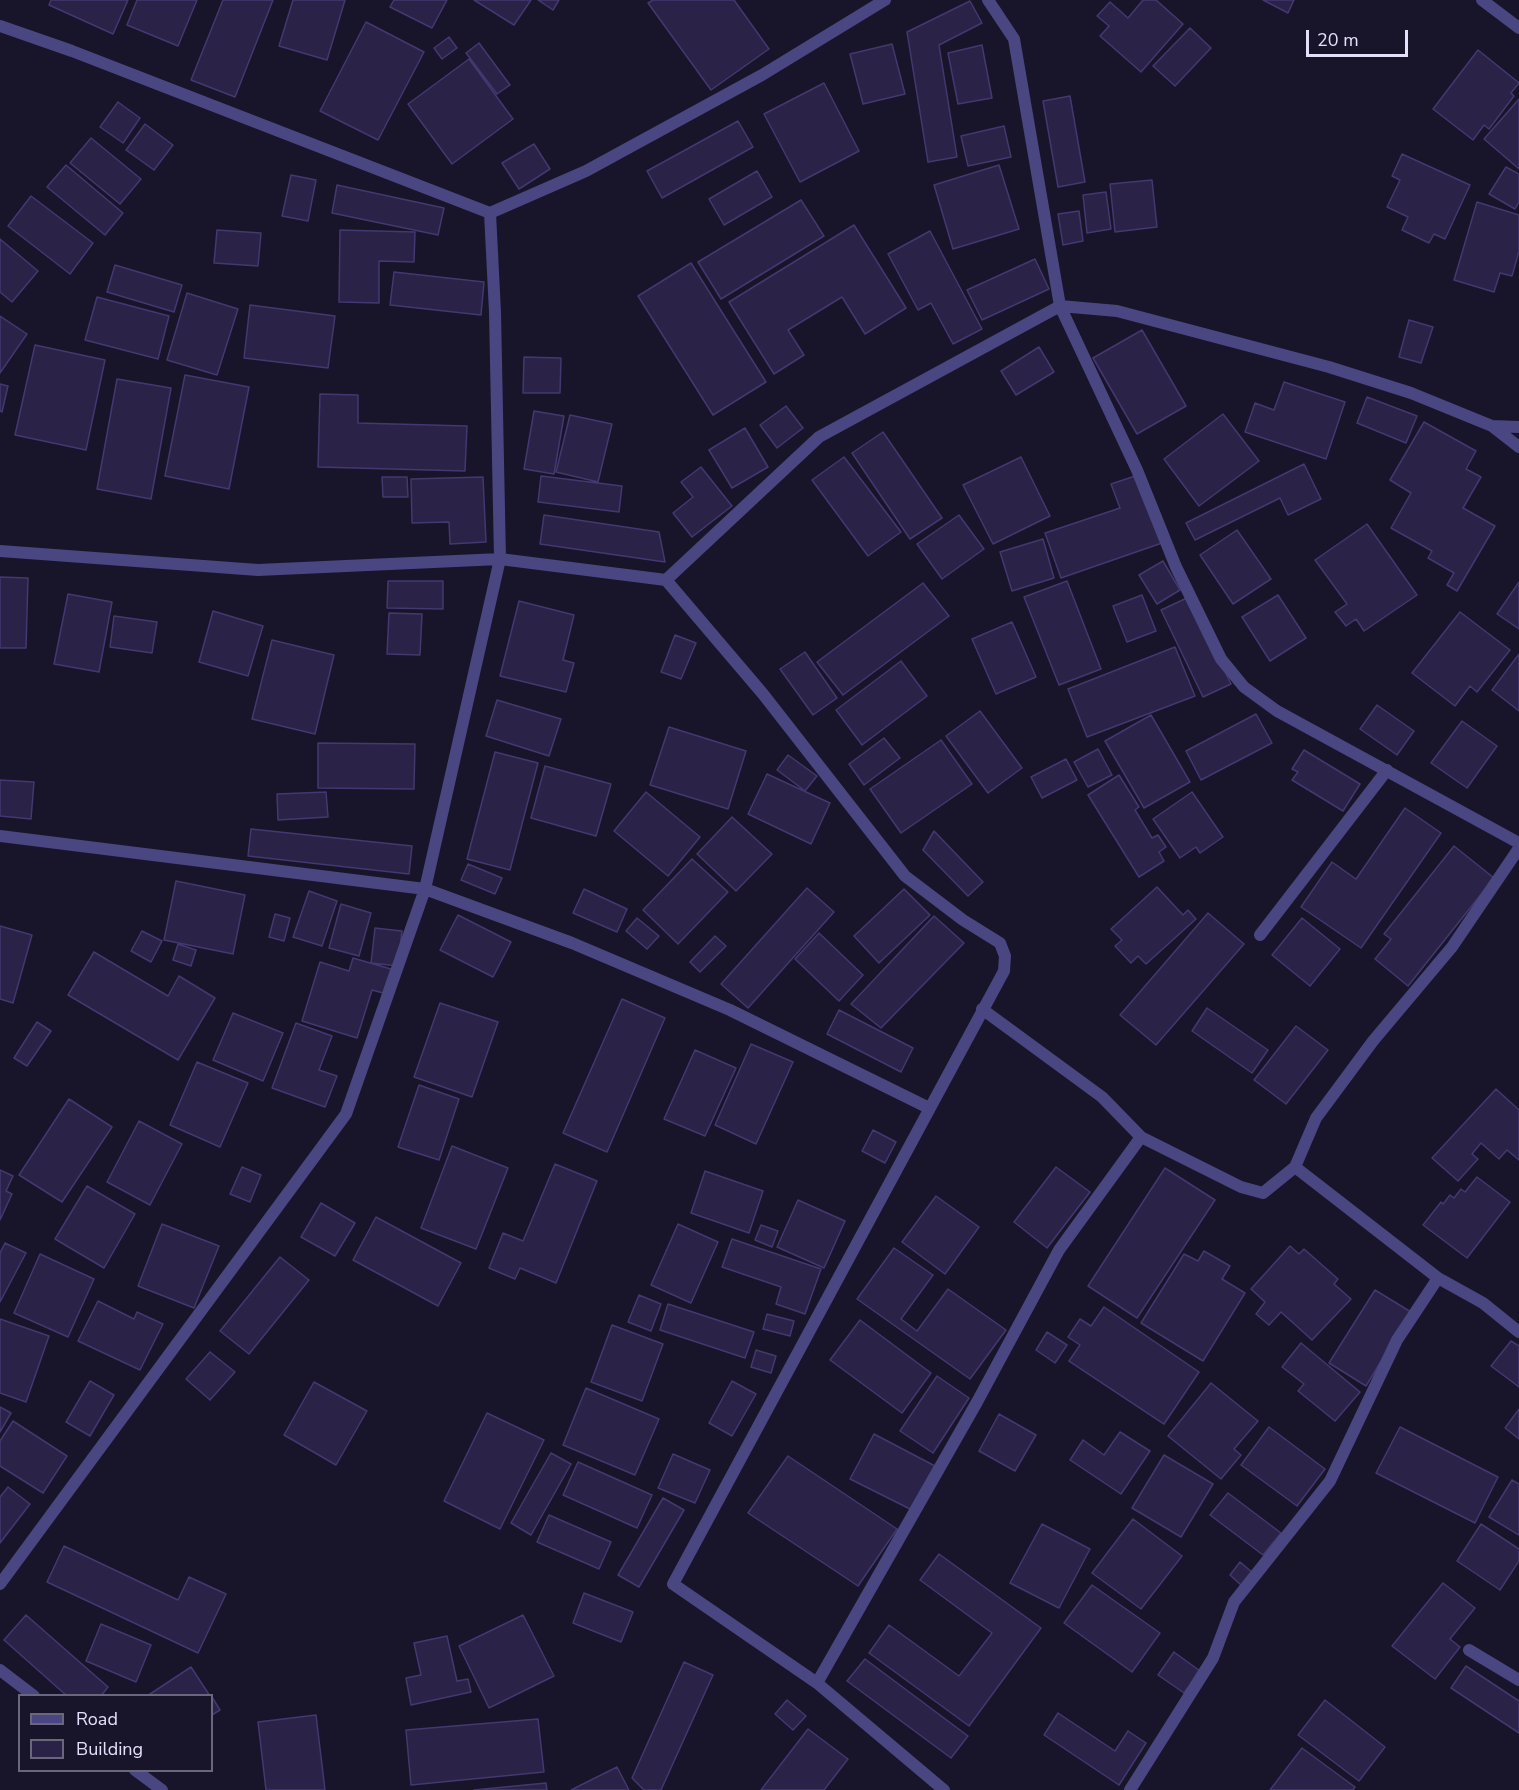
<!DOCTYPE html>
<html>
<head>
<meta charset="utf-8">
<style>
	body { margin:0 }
	#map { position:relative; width:1519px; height:1790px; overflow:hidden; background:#181429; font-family:"Nunito Sans",sans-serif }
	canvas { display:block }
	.legend { position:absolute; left:18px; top:1694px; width:195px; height:78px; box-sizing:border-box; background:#181429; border:2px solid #6a667d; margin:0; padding:8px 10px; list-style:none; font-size:18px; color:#e4e0fb }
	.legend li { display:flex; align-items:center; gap:12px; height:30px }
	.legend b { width:30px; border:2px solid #6a667d }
	.scale { position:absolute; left:1306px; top:30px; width:102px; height:27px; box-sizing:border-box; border:3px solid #e4e0fb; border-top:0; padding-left:8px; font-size:18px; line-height:21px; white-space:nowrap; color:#e4e0fb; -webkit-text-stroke:4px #181429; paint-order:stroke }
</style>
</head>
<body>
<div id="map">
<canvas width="1519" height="1790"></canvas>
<ul class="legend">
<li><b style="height:8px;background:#494682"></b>Road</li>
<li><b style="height:16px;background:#2b2347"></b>Building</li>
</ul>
<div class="scale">20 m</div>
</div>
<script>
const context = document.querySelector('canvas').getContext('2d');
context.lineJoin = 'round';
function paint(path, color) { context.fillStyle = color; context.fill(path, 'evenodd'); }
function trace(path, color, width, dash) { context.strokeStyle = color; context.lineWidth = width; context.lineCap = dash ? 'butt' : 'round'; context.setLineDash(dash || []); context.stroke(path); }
const building = new Path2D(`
	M51 0H128L113 34 49 5Z
	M137 0H197L178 46 127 25Z
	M223 0H273L235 97 191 80Z
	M293 0H345L327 60 279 46Z
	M394 0H447L432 28 390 7Z
	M474 0H531L514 25Z
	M538 0H559L553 10Z
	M653 0H734L769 49 711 90 648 3Z
	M1143 0H1156L1183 24 1141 72 1100 36 1109 26 1097 16 1110 2 1128 18Z
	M1263 0H1294L1288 13Z
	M970 1 982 23 939 45 957 157 928 162 907 32Z
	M366 22 424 52 378 140 320 111Z
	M1190 28 1211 48 1175 86 1153 66Z
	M449 37 457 48 442 59 434 48Z
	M479 43 510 85 497 94 466 53Z
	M892 44 905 94 863 104 850 54Z
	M982 45 992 98 958 104 948 53Z
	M1478 50 1519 83 1511 93 1514 96 1489 129 1484 125 1473 140 1433 109Z
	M469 59 513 119 452 164 408 104Z
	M824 83 859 151 800 182 764 114Z
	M1070 96 1085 182 1058 187 1043 101Z
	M1519 99V169L1484 139Z
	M118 102 140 118 123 143 100 127Z
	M738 121 753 147 662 198 647 171Z
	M145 124 173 145 154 170 126 150Z
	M1004 126 1011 157 968 166 961 136Z
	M91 138 141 179 120 204 70 163Z
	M534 144 550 169 519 189 502 163Z
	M1402 154 1470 185 1445 239 1434 234 1429 243 1402 230 1408 217 1387 207 1400 180 1392 176Z
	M66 165 123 213 105 235 47 187Z
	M999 165 1019 229 953 249 934 185Z
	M1506 167 1519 174V202L1515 209 1489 194Z
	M757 171 772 197 724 225 709 199Z
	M291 175 316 180 308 221 282 216Z
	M1152 180 1157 227 1115 232 1110 184Z
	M337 185 444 208 438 235 332 213Z
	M1106 192 1111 229 1087 233 1083 195Z
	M31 196 93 243 70 274 8 226Z
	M801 200 824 236 721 299 698 262Z
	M1477 202 1519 215V251L1512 276 1500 273 1494 292 1454 280Z
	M1079 211 1083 241 1063 245 1058 214Z
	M854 225 906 308 865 334 842 297 788 330 804 355 774 374 729 302Z
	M217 230 261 233 258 266 214 263Z
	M340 230 415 232 414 262 379 261V303L339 302Z
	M930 231 982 329 953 344 931 303 918 310 888 254Z
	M0 239 38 271 12 302 0 292Z
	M1035 259 1049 289 982 320 967 290Z
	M691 263 766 382 713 415 638 296Z
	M115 265 182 285 174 312 107 292Z
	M394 272 484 282 481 315 390 305Z
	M187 293 238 309 217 375 167 360Z
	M97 297 169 316 158 359 85 340Z
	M250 305 335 316 328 368 244 358Z
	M0 316 27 334 0 373Z
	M1409 320 1433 327 1421 363 1399 357Z
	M1142 330 1186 406 1137 434 1093 358Z
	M35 345 105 360 86 450 15 435Z
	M1039 347 1054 372 1016 395 1001 371Z
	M524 357 561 358 560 393H523Z
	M185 375 249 387 229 489 165 476Z
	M117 379 171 388 151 499 97 489Z
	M1284 382 1345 402 1326 459 1245 432 1255 403 1274 410Z
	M0 384 8 386 2 412 0 411Z
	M320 394 358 395V423L467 426 465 471 318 467Z
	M1367 397 1417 416 1406 443 1357 423Z
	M786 406 803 428 777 448 760 425Z
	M534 411 564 416 554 474 524 469Z
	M1223 414 1259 461 1199 506 1164 459Z
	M570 415 612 424 598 482 556 472Z
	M1424 422 1476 451 1466 469 1481 477 1463 508 1495 526 1457 591 1447 585 1454 573 1428 558 1432 551 1391 528 1411 493 1390 480Z
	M745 428 768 467 732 488 709 450Z
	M883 432 942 518 910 539 852 453Z
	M844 457 901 532 868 556 812 480Z
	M1021 457 1050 516 993 544 963 485Z
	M1304 464 1321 499 1288 515 1280 498 1195 540 1186 523Z
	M701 467 732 506 692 537 673 513 693 497 681 482Z
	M1138 475 1162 543 1061 578 1045 533 1120 508 1111 484Z
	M541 476 622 486 619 512 538 502Z
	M382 477H407L408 497H383Z
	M483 477 486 542 450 544 449 522 412 523 411 479Z
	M544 515 659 532 665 562 540 544Z
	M959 515 984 549 942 579 917 544Z
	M1367 524 1417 595 1364 631 1356 619 1346 626 1335 612 1347 604 1315 560Z
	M1237 530 1271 579 1233 604 1200 555Z
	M1043 539 1054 578 1012 591 1000 552Z
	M1163 561 1180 590 1157 604 1139 575Z
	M0 577 28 578 26 648H0Z
	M388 581H443V609L387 608Z
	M1067 581 1101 669 1059 685 1024 597Z
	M1519 582V629L1497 614Z
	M923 583 949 616 843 695 817 662Z
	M68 594 112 602 99 672 54 664Z
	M1142 595 1156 631 1127 642 1113 606Z
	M1278 595 1306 638 1270 661 1242 617Z
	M1189 597 1231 684 1203 697 1161 610Z
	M519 601 574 615 563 660 574 663 566 692 500 676Z
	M213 611 263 626 248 676 199 662Z
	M1460 612 1510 650 1477 692 1470 686 1455 706 1412 673Z
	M389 613 422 614 420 655 387 654Z
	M114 616 157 622 152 653 110 647Z
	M1012 622 1036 677 996 694 972 639Z
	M675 635 696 643 681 679 661 672Z
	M272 640 334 655 315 734 252 719Z
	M1175 647 1195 696 1087 737 1068 689Z
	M805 652 837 698 813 715 780 669Z
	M1519 654V711L1492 690Z
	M901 661 927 696 862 745 836 710Z
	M497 700 561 719 549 756 486 736Z
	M1377 705 1414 731 1397 755 1360 729Z
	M980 711 1022 768 988 793 946 736Z
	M1256 714 1272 743 1201 780 1186 751Z
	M1151 715 1190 782 1144 808 1105 741Z
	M1462 721 1497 746 1467 788 1431 763Z
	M669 727 746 751 728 809 650 785Z
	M884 738 900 758 864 785 849 764Z
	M941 740 972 784 901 833 870 789Z
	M318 743 415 744 414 789 318 788Z
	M1098 749 1112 775 1088 787 1074 762Z
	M1304 750 1360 784 1343 811 1292 780 1298 772 1292 769Z
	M495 752 538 763 510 870 467 859Z
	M788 755 817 776 805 791 777 770Z
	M1066 759 1077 780 1042 798 1031 777Z
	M545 766 611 784 596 836 531 818Z
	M767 774 830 803 811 844 748 814Z
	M1119 775 1139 807 1135 810 1152 838 1158 835 1166 847 1159 852 1164 861 1139 877 1088 795Z
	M0 780 34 782 31 819 0 816Z
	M326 792 328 817 278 820 277 794Z
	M646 792 700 837 668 876 614 831Z
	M1192 792 1223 837 1200 853 1196 847 1180 858 1153 819Z
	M1405 808 1441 833 1361 948 1301 907 1332 862 1356 879Z
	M732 817 772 854 736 891 697 854Z
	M251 829 412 846 409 874 248 856Z
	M934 831 983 882 968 896 923 850Z
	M1454 846 1494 878 1408 986 1375 959 1391 939 1384 934Z
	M692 859 728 892 678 944 643 910Z
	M468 864 502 878 495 894 461 880Z
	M176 881 245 895 233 954 164 940Z
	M1157 887 1183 915 1188 910 1196 919 1146 964 1138 956 1131 963 1115 946 1122 940 1111 929Z
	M807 888 834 912 748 1008 721 984Z
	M584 889 627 909 617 932 573 913Z
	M904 889 930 915 879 963 854 936Z
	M309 891 337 901 322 946 293 937Z
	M341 904 371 913 359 956 329 948Z
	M1208 913 1244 944 1156 1045 1120 1015Z
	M275 914 290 918 284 941 269 937Z
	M458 915 511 942 493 977 440 950Z
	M934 916 964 943 881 1028 851 1004Z
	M637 918 659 936 647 949 626 931Z
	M1302 918 1340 949 1310 986 1272 955Z
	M0 926 32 935 13 1003 0 999Z
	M375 928 402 931 398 966 371 963Z
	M142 931 162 941 151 962 131 951Z
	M819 933 863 975 839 1001 795 959Z
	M715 936 726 946 700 972 690 962Z
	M178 944 196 950 191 966 173 960Z
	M94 952 168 996 179 976 215 998 178 1060 68 995Z
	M353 958 391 969 383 993 372 990 357 1038 302 1021 320 962 349 971Z
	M622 999 665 1018 607 1152 563 1133Z
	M440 1003 498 1022 472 1097 414 1077Z
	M1207 1008 1268 1050 1252 1073 1192 1031Z
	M839 1010 913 1048 901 1072 827 1034Z
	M233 1013 283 1033 263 1081 213 1060Z
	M37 1022 51 1031 27 1066 14 1058Z
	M296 1023 332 1036 319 1070 337 1076 325 1107 272 1088Z
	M1296 1026 1328 1050 1286 1104 1254 1080Z
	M751 1044 793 1062 756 1144 715 1125Z
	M695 1050 736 1068 705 1136 664 1119Z
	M197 1062 248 1083 220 1147 170 1125Z
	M419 1085 459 1099 439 1160 398 1147Z
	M1496 1089 1519 1110V1160L1507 1150 1499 1159 1481 1143 1472 1154 1478 1159 1458 1181 1432 1158Z
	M69 1099 112 1127 62 1202 19 1175Z
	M139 1121 182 1144 150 1205 107 1182Z
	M873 1130 896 1142 885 1163 862 1151Z
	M452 1146 508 1168 476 1249 421 1228Z
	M555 1164 597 1181 556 1283 520 1268 515 1279 489 1268 503 1233 523 1241Z
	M242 1167 261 1175 250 1202 230 1194Z
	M1056 1167 1090 1192 1047 1248 1014 1222Z
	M1165 1168 1215 1200 1137 1318 1088 1286Z
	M0 1170 13 1176 6 1191 12 1194 0 1220Z
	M705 1171 763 1191 749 1233 691 1213Z
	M1477 1177 1510 1202 1467 1258 1423 1225 1441 1202 1443 1204 1450 1195 1454 1198 1461 1189 1465 1192Z
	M87 1186 135 1214 104 1268 55 1239Z
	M936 1196 979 1227 945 1274 902 1242Z
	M798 1200 845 1221 824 1268 777 1247Z
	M321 1203 355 1223 335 1256 301 1237Z
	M376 1217 461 1263 438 1306 353 1260Z
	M162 1224 219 1246 194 1308 138 1286Z
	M678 1224 718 1242 691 1303 651 1285Z
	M761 1225 778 1231 772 1247 755 1240Z
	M732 1239 821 1269 805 1314 776 1304 781 1287 722 1267Z
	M5 1243 26 1253 0 1302V1253Z
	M1290 1246 1299 1254 1304 1249 1338 1279 1334 1284 1351 1299 1312 1340 1281 1312 1269 1325 1256 1314 1265 1302 1251 1289Z
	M894 1248 933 1275 901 1319 917 1331 948 1289 1006 1330 970 1379 857 1299Z
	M1204 1251 1230 1266 1222 1279 1245 1293 1203 1361 1141 1323 1184 1254 1198 1261Z
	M40 1254 94 1279 68 1337 14 1313Z
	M280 1257 309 1280 249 1354 220 1331Z
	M1375 1290 1411 1312 1366 1386 1329 1363Z
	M639 1295 661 1304 651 1331 628 1322Z
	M98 1301 134 1319 137 1312 163 1324 140 1370 78 1341Z
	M668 1304 754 1332 745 1358 660 1330Z
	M1104 1307 1199 1372 1164 1424 1069 1361 1080 1345 1068 1337 1080 1319 1091 1326Z
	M767 1314 794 1321 790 1336 763 1329Z
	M0 1319 49 1336 26 1402 0 1393Z
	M860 1320 931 1373 902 1413 830 1360Z
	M612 1325 663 1344 642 1401 591 1382Z
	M1047 1332 1067 1345 1055 1363 1036 1350Z
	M1511 1341 1519 1346V1387L1491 1366Z
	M1301 1343 1360 1392 1335 1421 1298 1391 1304 1384 1282 1367Z
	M756 1350 776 1356 771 1373 751 1367Z
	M210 1352 235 1372 210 1400 186 1379Z
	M937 1376 969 1398 933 1453 900 1431Z
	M90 1381 114 1395 90 1436 66 1422Z
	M732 1381 756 1394 732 1436 709 1423Z
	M314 1382 367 1411 336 1465 284 1435Z
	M1211 1383 1258 1421 1234 1449 1241 1455 1221 1479 1168 1436Z
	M586 1388 659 1419 635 1475 563 1445Z
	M0 1407 11 1413 0 1432Z
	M1519 1409V1439L1505 1428Z
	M487 1413 544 1440 500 1529 444 1501Z
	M999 1414 1036 1435 1015 1471 979 1451Z
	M13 1421 67 1456 43 1493 0 1466V1441Z
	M1269 1427 1325 1469 1297 1506 1241 1465Z
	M1400 1427 1498 1477 1475 1523 1376 1473Z
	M1120 1432 1150 1451 1121 1494 1070 1460 1083 1440 1104 1455Z
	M874 1434 935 1466 912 1510 850 1479Z
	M551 1453 571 1464 531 1535 511 1523Z
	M673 1454 710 1470 695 1503 658 1488Z
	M1164 1455 1213 1484 1181 1537 1132 1508Z
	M788 1456 897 1529 858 1586 748 1513Z
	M578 1462 652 1495 637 1528 563 1495Z
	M1512 1480 1519 1484V1535L1489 1517Z
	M8 1487 30 1504 0 1543V1497Z
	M1228 1493 1281 1533 1263 1555 1210 1515Z
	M663 1498 684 1510 639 1587 618 1575Z
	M549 1515 611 1542 599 1569 537 1542Z
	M1133 1519 1182 1556 1141 1609 1092 1573Z
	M1042 1524 1090 1549 1059 1608 1010 1583Z
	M1481 1524 1519 1549V1561L1500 1590 1457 1561Z
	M64 1546 178 1600 189 1577 226 1594 198 1653 47 1582Z
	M939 1554 1041 1628 969 1726 869 1653 889 1625 959 1676 992 1633 920 1580Z
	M1240 1562 1253 1573 1242 1586 1230 1575Z
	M1443 1583 1475 1608 1450 1639 1460 1647 1435 1679 1392 1646Z
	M1092 1585 1160 1633 1132 1672 1064 1623Z
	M584 1593 633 1612 621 1642 573 1623Z
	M26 1615 108 1687 101 1696H67L4 1640Z
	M523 1615 554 1676 489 1708 459 1646Z
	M101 1624 151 1645 136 1682 86 1661Z
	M447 1636 457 1681 468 1679 471 1692 411 1705 406 1678 421 1675 414 1643Z
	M1174 1652 1200 1671 1184 1693 1158 1675Z
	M865 1659 968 1736 951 1758 847 1681Z
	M684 1662 713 1675 661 1790H644L632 1778Z
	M1466 1666 1519 1701V1733L1451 1688Z
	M191 1667 210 1696H147Z
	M212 1697 220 1710 212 1715Z
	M787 1700 806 1716 793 1730 775 1714Z
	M1325 1700 1385 1747 1359 1781 1298 1735Z
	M1058 1713 1115 1751 1128 1731 1146 1743 1119 1785 1044 1735Z
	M316 1715 325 1790H266L258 1722Z
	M538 1719 544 1772 411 1785 406 1730Z
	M808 1729 848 1759 824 1790H761Z
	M1302 1748 1355 1787 1353 1790H1270Z
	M617 1767 629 1790H571Z
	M546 1783 547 1790H474Z`);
paint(building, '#2b2347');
trace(building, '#443870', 1.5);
trace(new Path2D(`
	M988 0 1014 39 1060 306 1137 470 1176 567 1221 659 1244 687 1277 711 1519 843
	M1482 0 1519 28
	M0 26 72 51 490 213
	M1492 426 1519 427
	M0 551 258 570 500 559 666 580 763 694 905 876 963 920 1000 943 1005 956 1004 971 673 1584 817 1683 944 1790
	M666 580 819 437 1060 306 1117 311 1329 367 1411 393 1492 426 1519 447
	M0 836 425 889 572 943 730 1010 929 1108
	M1260 935 1387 770
	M982 1009 1102 1097 1141 1137 1241 1187 1263 1193 1295 1167 1316 1118 1373 1041 1452 947 1519 848
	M1295 1167 1438 1278 1483 1303 1519 1332
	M0 1584 346 1114 425 889 500 559 495 312 490 213 586 171 762 75 885 0
	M1469 1650 1519 1680
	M0 1670 34 1696
	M817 1683 977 1402 1059 1250 1141 1137
	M135 1770 162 1790
	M1130 1790 1213 1658 1234 1602 1330 1481 1397 1340 1438 1278`), '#494682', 12);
</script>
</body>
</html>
